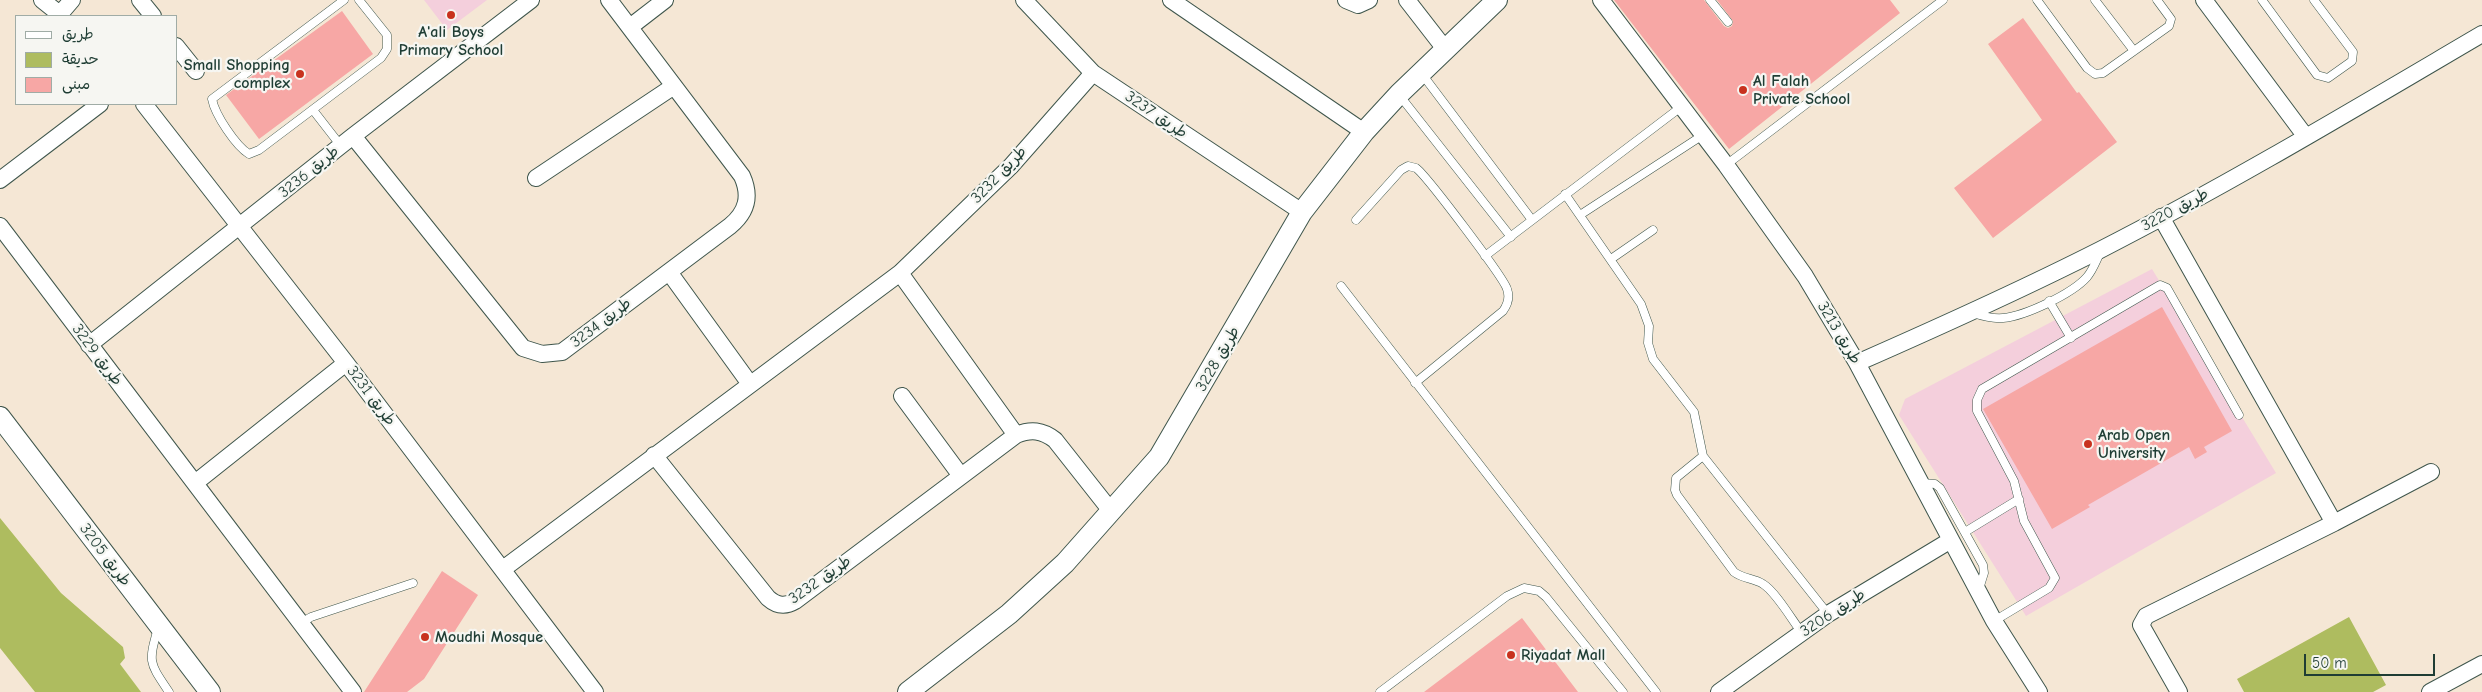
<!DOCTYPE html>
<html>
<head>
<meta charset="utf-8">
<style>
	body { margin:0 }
	#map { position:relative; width:2482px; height:692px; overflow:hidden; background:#f5e7d5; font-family:"Comic Neue","Playpen Sans Arabic",sans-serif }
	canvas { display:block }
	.legend { position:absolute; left:15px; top:15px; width:162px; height:90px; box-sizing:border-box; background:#f6f6f2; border:1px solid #a0aca6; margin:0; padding:6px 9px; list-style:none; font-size:15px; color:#1f3d34 }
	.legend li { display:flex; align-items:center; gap:10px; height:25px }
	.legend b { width:25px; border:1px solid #a0aca6 }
	.scale { position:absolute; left:2304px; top:654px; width:131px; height:22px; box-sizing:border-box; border:2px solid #1f3d34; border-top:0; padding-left:6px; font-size:15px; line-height:18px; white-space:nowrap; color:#1f3d34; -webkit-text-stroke:4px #f6f6f2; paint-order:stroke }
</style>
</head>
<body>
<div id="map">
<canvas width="2482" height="692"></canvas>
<ul class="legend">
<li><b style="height:6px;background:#fff"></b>طريق</li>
<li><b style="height:14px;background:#aebc5f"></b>حديقة</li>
<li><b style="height:14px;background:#f7a7a5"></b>مبنى</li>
</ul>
<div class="scale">50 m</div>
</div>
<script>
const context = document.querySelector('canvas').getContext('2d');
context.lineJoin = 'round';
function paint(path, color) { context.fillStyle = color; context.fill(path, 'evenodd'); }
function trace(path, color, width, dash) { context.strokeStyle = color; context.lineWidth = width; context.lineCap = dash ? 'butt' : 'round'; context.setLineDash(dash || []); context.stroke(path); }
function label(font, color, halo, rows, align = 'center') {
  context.font = font + ' "Comic Neue","Playpen Sans Arabic",sans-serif'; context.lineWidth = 4.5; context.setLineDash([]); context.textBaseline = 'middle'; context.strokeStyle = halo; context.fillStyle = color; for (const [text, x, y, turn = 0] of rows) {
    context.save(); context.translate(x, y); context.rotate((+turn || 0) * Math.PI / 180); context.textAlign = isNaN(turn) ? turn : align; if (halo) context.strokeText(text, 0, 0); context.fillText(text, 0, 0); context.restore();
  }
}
paint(new Path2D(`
	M424 0H487L447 30Z
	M2152 269 2276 473 2026 616 1899 415 1905 399Z`), '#f4cfdc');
paint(new Path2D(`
	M0 518 61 593 123 647 125 658 120 664 141 692H35L0 648Z
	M2349 617 2386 685 2373 692H2244L2237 679Z`), '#aebc5f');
paint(new Path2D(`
	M1614 0H1704L1724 26 1728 28 1732 26 1733 21 1717 0H1890L1900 13 1729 149Z
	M342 11 373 54 259 139 226 95Z
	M2023 18 2077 93 2079 92 2117 142 1993 238 1954 188 2042 120 1988 44Z
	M2162 307 2232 431 2204 447 2207 452 2195 459 2189 447 2088 505 2090 507 2052 529 1983 409Z
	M442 571 478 595 424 679 407 692H364Z
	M1522 618 1578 692H1424Z`), '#f7a7a5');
const service = new Path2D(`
	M344 0 212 99C215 115 236 146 249 154L259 150 381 58 387 49V35L359 0
	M1710 0 1728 22
	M2037 0 2087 68 2095 74 2103 73 2169 26 2171 19 2157 0
	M2095 0 2134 51
	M2262 0 2317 75 2328 78 2352 61 2353 52 2314 0
	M1422 74 1532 220
	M1400 96 1511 237
	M313 110 341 146
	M1726 165 1943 0
	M1565 194 1641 304 1649 326 1648 343 1653 359 1694 412 1703 456 1828 614
	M1580 215 1703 135
	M1356 220 1401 170 1408 166 1416 168C1426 175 1504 278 1507 289 1510 297 1508 304 1503 311L1415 383
	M1485 256 1681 107
	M1611 259 1653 230
	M1341 286 1656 692
	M2049 301 2071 338
	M1973 313C1982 316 1993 319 2003 318 2025 316 2072 294 2087 277 2093 270 2096 261 2100 253
	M1703 456 1676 478 1675 490 1677 495 1734 572C1743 579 1754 578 1763 584 1776 592 1792 620 1802 633
	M1921 483 1935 484 1940 488 1983 565 1984 573 1979 589
	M1965 532 2019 499
	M1994 621 2049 588 2055 578 2024 521 2014 481 1977 411V400L1982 389 2160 285 2167 288 2239 415
	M301 623 311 617 413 583
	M158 628C148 663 149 662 169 692
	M1380 692 1507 596 1524 588 1539 591 1546 597 1623 692`);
const minor = new Path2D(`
	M42 0 62 16
	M140 0 153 16
	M1024 0 1093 73 1302 212
	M1171 0 1364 132
	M1346 0 1358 5 1369 0
	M1407 0 1445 49
	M1601 0 1726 165 1805 276 1857 363 1994 621 2039 692
	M2204 0 2306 137
	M60 14 72 0
	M630 27 665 0
	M176 46 196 71
	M144 104 346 363 595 692
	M353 136 523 348 542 354 562 352 730 226C747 212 751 196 742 176L609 0
	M536 178 674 86
	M0 180 100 104
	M2161 217 2334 523
	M0 226 353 692
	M669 272 750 384
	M900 273 1016 435
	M89 345 353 136 531 0
	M1857 363C1939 327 2021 290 2100 250 2231 183 2356 108 2482 34
	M902 396 961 476
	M654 455 768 598C777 606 785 607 795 601L1016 435C1031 429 1042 430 1055 440L1111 511
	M195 483 346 363
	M503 569 900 273 1011 166 1093 73
	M1719 692 1828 614 1951 540
	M2179 692 2141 625 2146 616 2334 523 2431 472
	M2430 692 2482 664`);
const tertiary = new Path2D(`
	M0 417 210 692
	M908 692 1009 614 1065 563 1159 457 1302 212 1364 132 1399 94 1497 0`);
trace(service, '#3f564c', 9);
trace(minor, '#3f564c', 18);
trace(tertiary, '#3f564c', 22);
trace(service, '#fff', 8);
trace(minor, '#fff', 16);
trace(tertiary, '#fff', 20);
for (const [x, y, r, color] of [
	[451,15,5,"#c8321e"],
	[300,74,5,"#c8321e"],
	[1743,90,5,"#c8321e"],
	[2088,444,5,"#c8321e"],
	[425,637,5,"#c8321e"],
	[1511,655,5,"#c8321e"]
]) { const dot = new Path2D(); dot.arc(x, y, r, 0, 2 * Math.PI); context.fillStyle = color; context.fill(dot); trace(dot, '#f6f6f2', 2); }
label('bold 16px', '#1f3d34', '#f6f6f2', [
	["A'ali Boys",451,32,"center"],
	["Primary School",451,50,"center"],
	["Small Shopping",290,65,"right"],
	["complex",290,83,"right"],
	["Al Falah",1753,81],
	["Private School",1753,99],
	["Arab Open",2098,435],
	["University",2098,453],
	["Moudhi Mosque",435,637],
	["Riyadat Mall",1521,655]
], 'left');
label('16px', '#1f3d34', '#f6f6f2', [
	["طريق 3237",1156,115,34],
	["طريق 3236",309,172,-39],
	["طريق 3232",999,175,-46],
	["طريق 3220",2175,210,-28],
	["طريق 3234",601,323,-37],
	["طريق 3213",1839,333,59],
	["طريق 3229",97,355,53],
	["طريق 3228",1218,359,-60],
	["طريق 3231",371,396,53],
	["طريق 3205",105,555,53],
	["طريق 3232",820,580,-35],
	["طريق 3206",1833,613,-33]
]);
</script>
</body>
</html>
